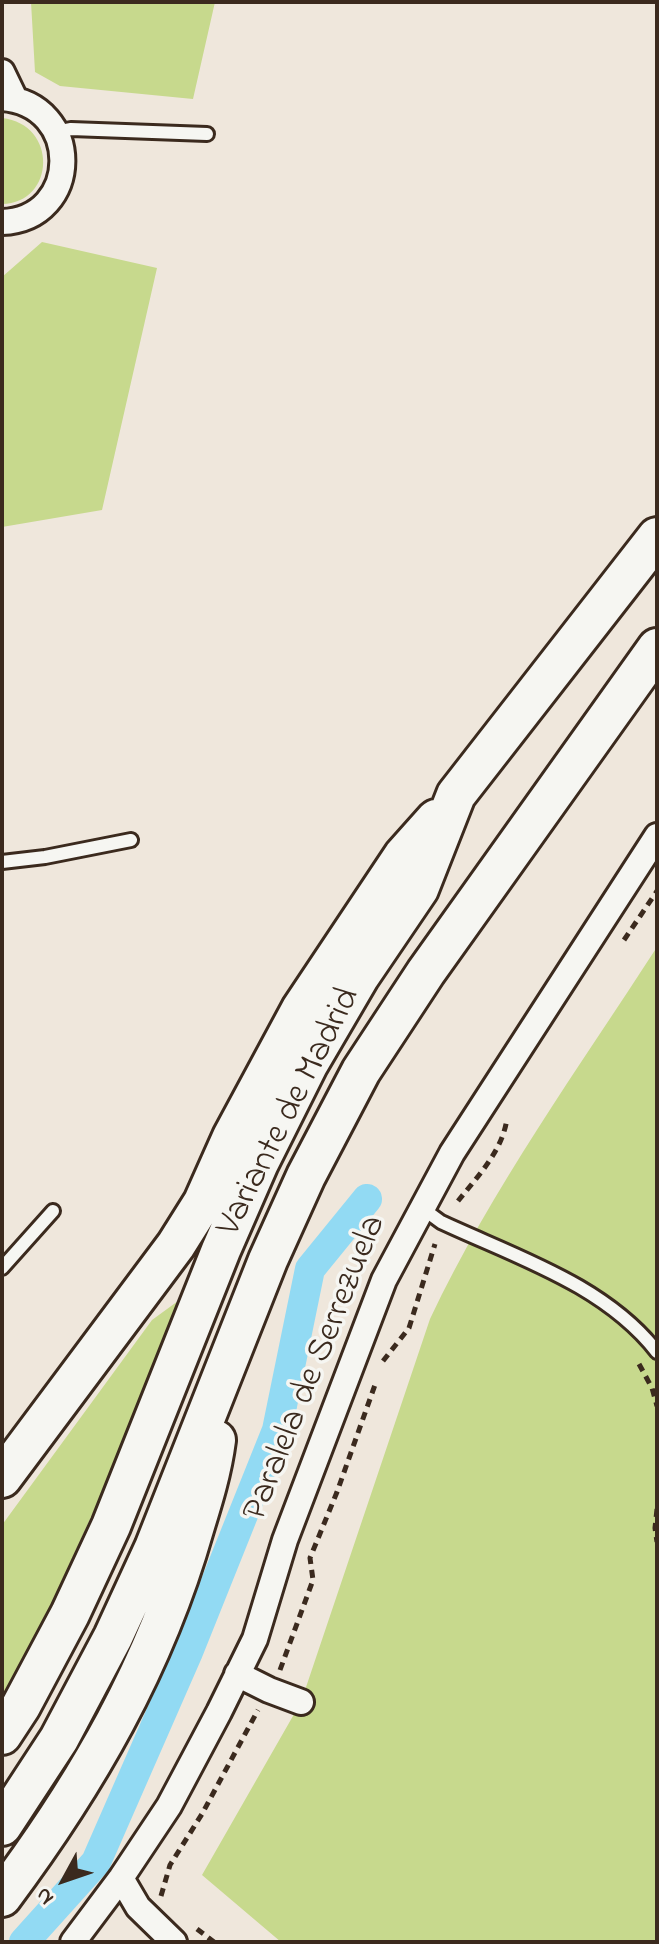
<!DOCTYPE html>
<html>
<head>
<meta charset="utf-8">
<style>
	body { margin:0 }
	#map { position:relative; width:659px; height:1944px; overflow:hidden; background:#efe7dc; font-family:"Indie Flower",sans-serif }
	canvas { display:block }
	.frame { position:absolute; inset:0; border:4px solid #3b2a1e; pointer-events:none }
	.north { position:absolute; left:24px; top:1840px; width:80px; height:80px; -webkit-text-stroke:6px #f6f6f2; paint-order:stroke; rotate:230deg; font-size:22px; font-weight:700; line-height:32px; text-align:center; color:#3b2a1e }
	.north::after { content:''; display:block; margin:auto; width:28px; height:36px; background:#3b2a1e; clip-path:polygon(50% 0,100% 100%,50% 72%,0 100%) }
</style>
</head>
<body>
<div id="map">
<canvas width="659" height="1944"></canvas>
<div class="frame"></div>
<div class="north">N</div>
</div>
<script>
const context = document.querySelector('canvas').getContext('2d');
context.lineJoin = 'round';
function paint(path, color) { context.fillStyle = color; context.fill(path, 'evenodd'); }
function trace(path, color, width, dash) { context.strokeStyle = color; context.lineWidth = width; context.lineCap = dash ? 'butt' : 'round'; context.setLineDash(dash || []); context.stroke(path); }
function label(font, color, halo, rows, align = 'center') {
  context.font = font + ' "Indie Flower",sans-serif'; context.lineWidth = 7; context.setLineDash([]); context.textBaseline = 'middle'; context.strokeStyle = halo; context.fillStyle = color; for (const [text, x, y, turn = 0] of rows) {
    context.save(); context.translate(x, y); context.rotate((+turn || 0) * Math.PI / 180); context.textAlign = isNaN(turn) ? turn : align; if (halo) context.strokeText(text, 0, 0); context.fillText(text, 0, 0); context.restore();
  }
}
paint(new Path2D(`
	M31 2H215L193 99 60 86 35 72Z
	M2 118C58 124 56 203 2 204Z
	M42 242 157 268 102 510 2 527V277Z
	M657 947V1942H281L202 1875 301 1702 430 1319C492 1188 578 1069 657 947Z
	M189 1293 146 1397 21 1670 2 1701V1525L152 1320Z`), '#c7d98d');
trace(new Path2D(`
	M24 1942 96 1862 188 1652 277 1430 310 1269 367 1199`), '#92daf3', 30);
const service = new Path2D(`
	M56 132 71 129 207 134
	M2 862 45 857 131 840
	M422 1208 441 1222C516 1257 605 1285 657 1352
	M2 1268 53 1211`);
const minor = new Path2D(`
	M2 72 15 99
	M2 98C83 104 82 219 2 222
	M237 1674 269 1690 301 1702
	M121 1878 138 1907 174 1942
	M73 1942 121 1878 169 1806 219 1712 255 1639 285 1540 384 1280 452 1153 657 836`);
const primary = new Path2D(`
	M2 1478 176 1245 203 1202 232 1137 301 1009 403 856 436 819
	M2 1735 21 1706 70 1614 111 1526 221 1250 259 1163 308 1065 360 976 419 889 456 795 657 537
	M2 1826 59 1739 113 1637 154 1548 268 1260 306 1176 361 1071 426 972 657 648
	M2 1897C87 1783 155 1666 194 1529 203 1500 212 1471 216 1440`);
trace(service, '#3b2a1e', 18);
trace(minor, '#3b2a1e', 30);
trace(primary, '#3b2a1e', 44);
trace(new Path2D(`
	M624 940 657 891
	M458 1201C478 1176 503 1150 507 1118
	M383 1361 409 1328 435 1244
	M639 1364 652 1388 657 1406
	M657 1509 655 1528 657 1542
	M280 1670 313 1580 310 1558 337 1492 376 1382
	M161 1896 170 1865 202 1814 258 1710
	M197 1929 214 1942`), '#3b2a1e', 5, [8, 6]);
trace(service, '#f6f6f2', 12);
trace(minor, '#f6f6f2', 24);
trace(primary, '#f6f6f2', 38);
label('36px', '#3b2a1e', '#f6f6f2', [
	["Variante de Madrid",291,1113,-63],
	["Paralela de Serrezuela",317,1369,-68]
]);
</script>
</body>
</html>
